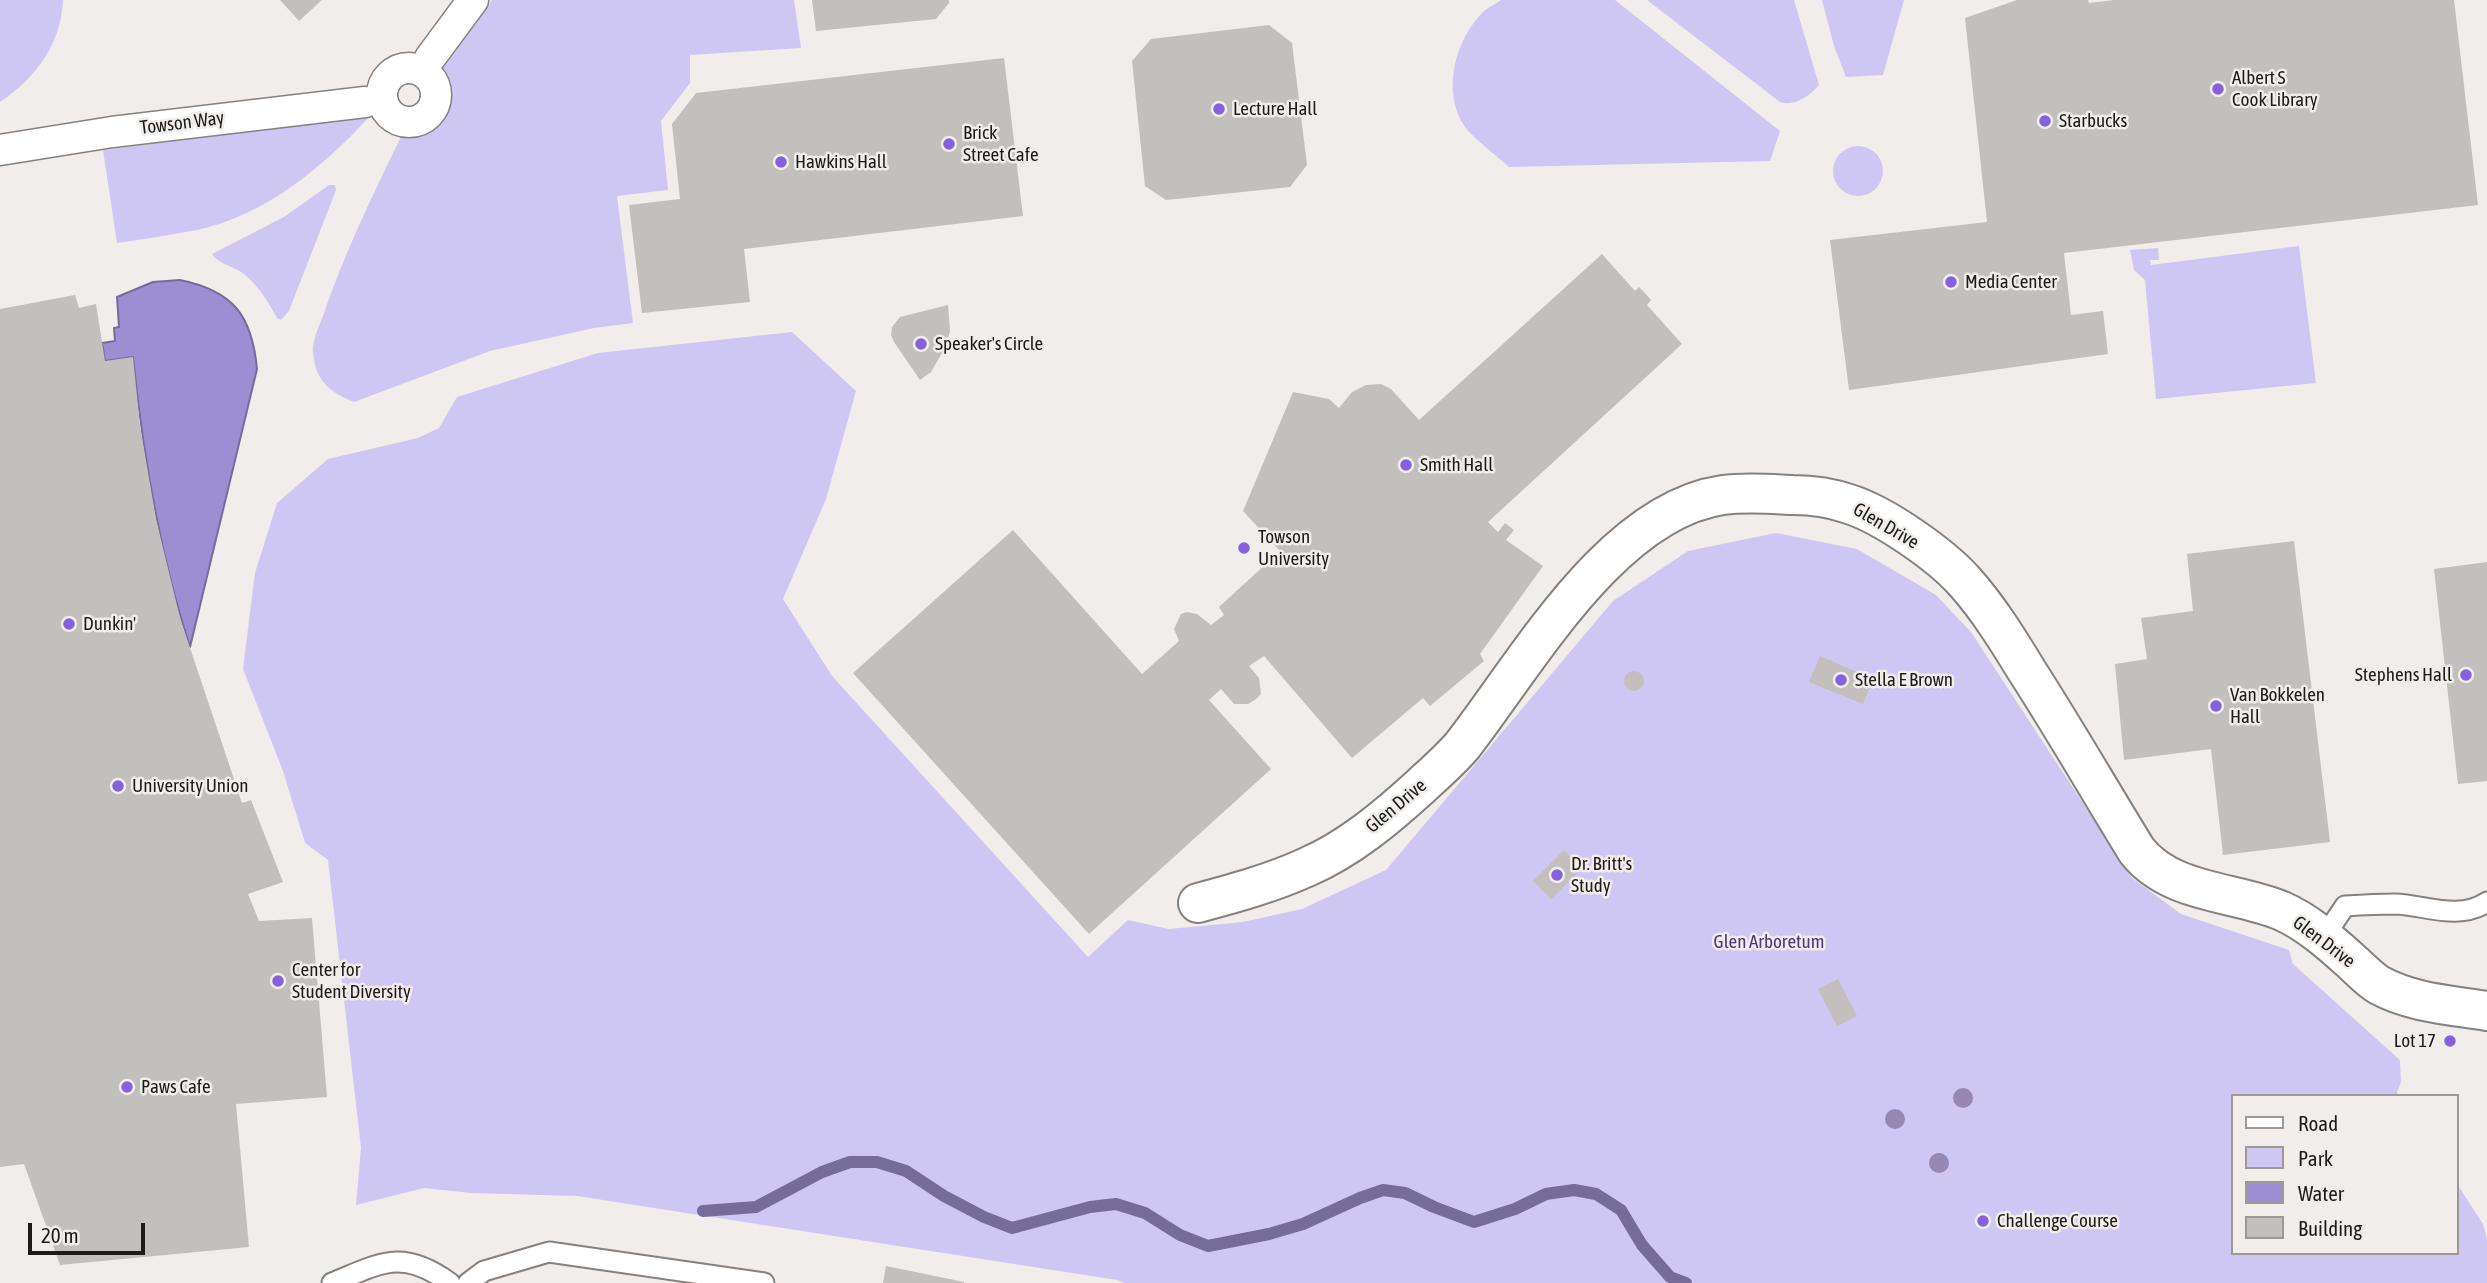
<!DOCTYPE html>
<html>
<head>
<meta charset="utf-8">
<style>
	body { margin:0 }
	#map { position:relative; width:2487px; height:1283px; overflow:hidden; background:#f1edea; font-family:"Asap Condensed",sans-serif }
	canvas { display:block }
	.legend { position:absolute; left:2231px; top:1094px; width:228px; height:161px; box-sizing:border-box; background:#f1edea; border:2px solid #9c9997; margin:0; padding:9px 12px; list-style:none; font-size:21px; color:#1d1c1b }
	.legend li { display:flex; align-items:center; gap:14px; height:35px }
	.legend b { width:35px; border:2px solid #9c9997 }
	.scale { position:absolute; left:28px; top:1223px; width:117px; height:32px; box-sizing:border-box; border:4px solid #1d1c1b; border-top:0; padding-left:9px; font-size:21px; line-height:24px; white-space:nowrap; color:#1d1c1b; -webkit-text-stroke:5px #f1edea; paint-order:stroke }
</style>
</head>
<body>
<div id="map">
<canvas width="2487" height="1283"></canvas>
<ul class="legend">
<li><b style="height:9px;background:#fff"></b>Road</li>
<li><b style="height:19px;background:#cec7f3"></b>Park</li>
<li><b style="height:19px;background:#9b8ed3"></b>Water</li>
<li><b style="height:19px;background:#c3bfbc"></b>Building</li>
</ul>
<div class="scale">20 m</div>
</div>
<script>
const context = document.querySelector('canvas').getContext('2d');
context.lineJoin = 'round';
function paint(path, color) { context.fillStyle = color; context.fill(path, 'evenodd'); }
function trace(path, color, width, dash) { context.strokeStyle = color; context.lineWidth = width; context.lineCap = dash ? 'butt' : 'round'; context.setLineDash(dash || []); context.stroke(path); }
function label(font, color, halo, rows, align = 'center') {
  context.font = font + ' "Asap Condensed",sans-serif'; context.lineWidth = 5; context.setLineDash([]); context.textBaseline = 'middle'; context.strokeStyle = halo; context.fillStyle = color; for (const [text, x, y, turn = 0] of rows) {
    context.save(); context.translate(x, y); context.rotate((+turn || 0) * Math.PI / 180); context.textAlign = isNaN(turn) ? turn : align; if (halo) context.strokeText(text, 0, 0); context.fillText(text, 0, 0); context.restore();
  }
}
paint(new Path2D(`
	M0 0H63C61 44 36 78 0 102Z
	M492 0H794L801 48 690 55V83L661 121 668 190 617 196 633 323 594 328 490 351 354 402C329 392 315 380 313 352 312 341 319 326 323 316 344 254 372 196 401 137 443 140 463 103 442 68Z
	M1501 0H1615L1780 131 1770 161 1509 167C1497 156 1473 138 1465 127 1441 92 1455 40 1483 12 1488 7 1496 4 1501 0Z
	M1647 0H1794L1819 85C1810 96 1794 107 1780 102Z
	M1822 0H1904L1883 75 1846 77 1834 46Z
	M370 116C323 167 266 215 197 230 171 235 144 239 117 243L103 150Z
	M1833 171a25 25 0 1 1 50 0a25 25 0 1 1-50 0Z
	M329 185H335L336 190 289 311 281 320 277 318C268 301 257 283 241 272 232 266 217 263 212 254L284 217Z
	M2299 246 2316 383 2156 399 2145 280 2134 270 2130 250 2158 248 2159 260H2150L2151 265Z
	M792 332 856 391 826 499 783 599 832 676 1088 957 1128 920 1169 929 1243 922 1302 909 1386 870 1613 601 1688 551 1776 533 1857 549 1936 595 1971 632 2132 878 2181 914 2289 950 2293 964 2400 1060 2401 1082 2397 1092 2399 1096H2233V1253H2457V1184L2483 1224 2487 1239V1283H1125L1117 1280 577 1196 471 1193 424 1188 356 1205 361 1148 328 860 305 843 283 771 243 669 255 573 277 503 328 459 418 438 439 428 457 397 598 353Z`), '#cec7f3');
const water = new Path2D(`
	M180 280C234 291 252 316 257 369L190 647C159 553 143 455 133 357L105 361 102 343 115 341 114 328 119 327 117 297 153 282Z`);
paint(water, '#9b8ed3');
trace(water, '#756c9c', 2);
trace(new Path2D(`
	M703 1211 756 1207 822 1172 850 1162H877L906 1171 944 1196 984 1217 1012 1228 1090 1207 1116 1204 1145 1213 1180 1235 1208 1246 1269 1234 1303 1224 1360 1198 1383 1190 1405 1193 1434 1207 1474 1222 1515 1209 1546 1194 1574 1190 1596 1194 1621 1210 1642 1245 1670 1277 1686 1283`), '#756c9c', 12);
paint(new Path2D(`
	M280 0H322L299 21Z
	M812 0H949V3L936 19 816 31Z
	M2017 0H2088L2089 3 2114 0H2454L2478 205 2064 253 2071 315 2103 311 2108 354 1849 390 1830 240 1987 222 1965 18Z
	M1269 25 1292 43 1307 165 1290 187 1166 200 1145 186 1132 61 1151 39Z
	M1004 58 1023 216 744 249 750 302 642 313 629 205 680 199 672 124 696 93Z
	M1602 254 1635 291 1639 287 1644 292 1651 300 1647 305 1682 344 1488 522 1498 532 1505 523 1514 530 1506 540 1543 566 1480 654 1484 661 1430 706 1423 698 1352 758 1264 656 1249 666 1259 678 1261 694 1256 699 1248 704H1234L1221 689 1209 700 1271 769 1089 934 853 673 1013 530 1142 674 1179 641 1174 629 1181 614 1187 612 1197 614 1211 625 1224 615 1219 607 1280 551 1243 511 1293 392 1329 399 1339 408 1352 392 1366 385 1381 384 1391 389 1419 420Z
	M75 295 79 308 96 304 105 361 133 357 140 426 156 519 180 618 242 803 251 800 283 882 248 894 259 921 312 918 327 1097 236 1104 249 1247 60 1265 24 1164 0 1167V309Z
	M948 305 950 331 946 346 931 372 920 380 894 342 891 335 892 327 900 317Z
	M2294 541 2330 842 2223 855 2211 749 2124 760 2115 664 2147 659 2141 618 2193 611 2187 554Z
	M2487 562V781L2458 784 2434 569Z
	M1820 656 1873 679 1863 704 1809 682Z
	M1624 681a10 10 0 1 1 20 0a10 10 0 1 1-20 0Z
	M1564 850 1582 869 1551 899 1533 881Z
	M1838 979 1857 1016 1837 1026 1818 989Z
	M886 1266 964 1282V1283H883Z`), '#c3bfbc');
const service = new Path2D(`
	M2324 937 2345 906C2361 905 2378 904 2395 904 2425 905 2459 921 2487 902
	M332 1283C381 1263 402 1248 450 1283
	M468 1283 484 1271 549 1252 764 1283`);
const pedestrian = new Path2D(`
	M430 58 473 0
	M382 95a27 27 0 1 1 54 0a27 27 0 1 1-54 0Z
	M0 150 112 132 365 102`);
const minor = new Path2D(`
	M1198 903C1235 893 1272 883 1307 867 1349 849 1387 817 1421 786 1435 773 1450 760 1462 746 1526 664 1611 511 1723 495 1746 492 1770 494 1793 495 1812 495 1832 498 1849 504 1884 515 1941 555 1965 582 1989 609 2008 640 2027 671 2065 730 2100 791 2137 851 2171 894 2235 891 2282 911 2307 922 2330 942 2351 961 2360 969 2369 979 2379 985 2412 1003 2450 1005 2487 1011`);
trace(service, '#85817e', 23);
trace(pedestrian, '#85817e', 33);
trace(minor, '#85817e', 42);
trace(service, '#fff', 19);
trace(pedestrian, '#fff', 30);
trace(minor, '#fff', 38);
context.fillStyle = '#9687b3';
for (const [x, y] of [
	[1963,1098],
	[1895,1119],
	[1939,1163]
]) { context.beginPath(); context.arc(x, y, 10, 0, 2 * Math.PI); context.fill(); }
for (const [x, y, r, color] of [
	[2218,89,7,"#8462dd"],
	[1219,109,7,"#8462dd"],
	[2045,121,7,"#8462dd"],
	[949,144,7,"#8462dd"],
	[781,162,7,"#8462dd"],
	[1951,282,7,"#8462dd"],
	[921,344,7,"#8462dd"],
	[1406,465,7,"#8462dd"],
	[1244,548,7,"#8462dd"],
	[69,624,7,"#8462dd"],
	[2466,675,7,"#8462dd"],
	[1841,680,7,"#8462dd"],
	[2216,706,7,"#8462dd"],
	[118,786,7,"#8462dd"],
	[1557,875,7,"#8462dd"],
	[278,981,7,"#8462dd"],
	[2450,1041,7,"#8462dd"],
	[127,1087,7,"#8462dd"],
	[1983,1221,7,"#8462dd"]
]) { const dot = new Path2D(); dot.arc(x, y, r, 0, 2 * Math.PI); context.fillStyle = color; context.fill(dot); trace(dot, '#f1edea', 2.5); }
label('19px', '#1d1c1b', '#f1edea', [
	["Albert S",2232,78],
	["Cook Library",2232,100],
	["Lecture Hall",1233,109],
	["Starbucks",2059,121],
	["Brick",963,133],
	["Street Cafe",963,155],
	["Hawkins Hall",795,162],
	["Media Center",1965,282],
	["Speaker's Circle",935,344],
	["Smith Hall",1420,465],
	["Towson",1258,537],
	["University",1258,559],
	["Dunkin'",83,624],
	["Stephens Hall",2452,675,"right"],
	["Stella E Brown",1855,680],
	["Van Bokkelen",2230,695],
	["Hall",2230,717],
	["University Union",132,786],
	["Dr. Britt's",1571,864],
	["Study",1571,886],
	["Center for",292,970],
	["Student Diversity",292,992],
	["Lot 17",2436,1041,"right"],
	["Paws Cafe",141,1087],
	["Challenge Course",1997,1221]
], 'left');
label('19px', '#1d1c1b', '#f1edea', [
	["Towson Way",182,123,-7],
	["Glen Drive",1886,526,30],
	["Glen Drive",1396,806,-40],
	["Glen Drive",2324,942,37]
]);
label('19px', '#4c3486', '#f1edea', [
	["Glen Arboretum",1769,942]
]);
</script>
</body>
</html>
